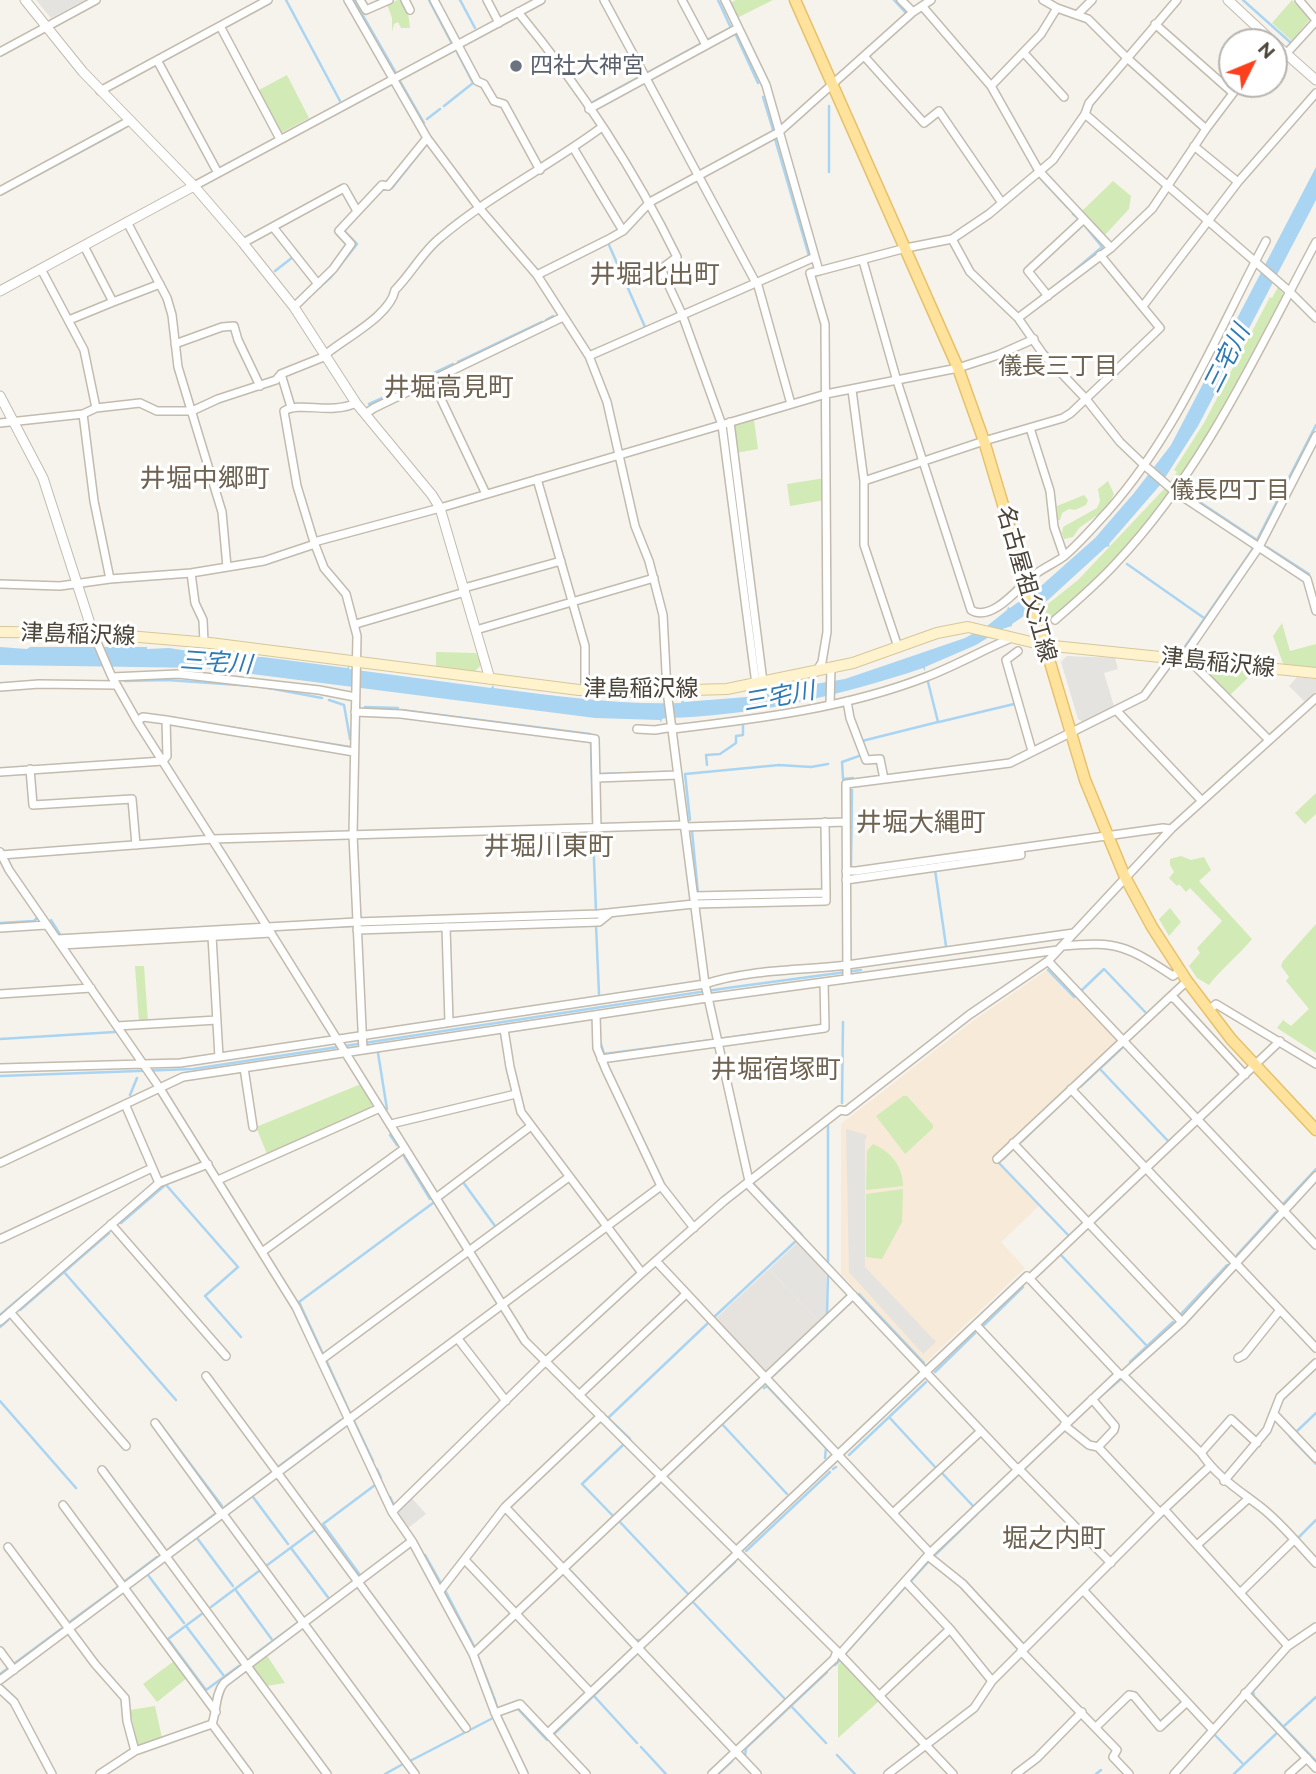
<!DOCTYPE html>
<html>
<head>
<meta charset="utf-8">
<style>
	body { margin:0 }
	#map { position:relative; width:1316px; height:1774px; overflow:hidden; background:#f6f3ec; font-family:Raleway,sans-serif }
	canvas { display:block }
	.north { position:absolute; left:1218px; top:28px; width:70px; height:70px; box-sizing:border-box; background:#fff; border:2px solid #b7b4b0; border-radius:50%; rotate:47deg; font-size:19px; font-weight:700; line-height:28px; text-align:center; color:#4b4439 }
	.north::after { content:''; display:block; margin:auto; width:24px; height:32px; background:#fc3f1d; clip-path:polygon(50% 0,100% 100%,50% 72%,0 100%) }
</style>
</head>
<body>
<div id="map">
<canvas width="1316" height="1774"></canvas>
<div class="north">N</div>
</div>
<script>
const context = document.querySelector('canvas').getContext('2d');
context.lineJoin = 'round';
function paint(path, color) { context.fillStyle = color; context.fill(path, 'evenodd'); }
function trace(path, color, width, dash) { context.strokeStyle = color; context.lineWidth = width; context.lineCap = dash ? 'butt' : 'round'; context.setLineDash(dash || []); context.stroke(path); }
function label(font, color, halo, rows, align = 'center') {
  context.font = font + ' Raleway,"Noto Sans JP",sans-serif'; context.lineWidth = 6; context.setLineDash([]); context.textBaseline = 'middle'; context.strokeStyle = halo; context.fillStyle = color; for (const [text, x, y, turn = 0] of rows) {
    context.save(); context.translate(x, y); context.rotate((+turn || 0) * Math.PI / 180); context.textAlign = isNaN(turn) ? turn : align; if (halo) context.strokeText(text, 0, 0); context.fillText(text, 0, 0); context.restore();
  }
}
paint(new Path2D(`
	M1047 970 1074 998 1076 997 1116 1039V1043L994 1158 1039 1206 1001 1242 1025 1268 925 1363 841 1274V1124L973 1021Z`), '#f7ead8');
paint(new Path2D(`
	M769 1269 820 1323 768 1372H764L715 1319Z`), '#e6e2dd');
paint(new Path2D(`
	M398 0H402L408 12 410 28H401L398 22 394 24 392 32V18L387 4Z
	M736 0H773L737 18 730 3Z
	M1292 0 1310 19 1292 41 1272 23Z
	M287 75 309 118 281 133 257 91Z
	M1113 181 1131 196 1129 209 1104 236 1082 211Z
	M1278 287 1285 296 1228 403 1175 484 1169 483 1177 472 1174 470 1204 423 1270 297 1272 298Z
	M754 420 758 449 736 453 733 428 736 425Z
	M825 478V500L790 506 787 484Z
	M1108 481 1114 494 1106 509 1079 528 1073 537 1064 539 1062 533 1063 527 1097 508 1100 501 1098 489Z
	M1165 488 1171 492 1138 535 1115 561 1053 620 1048 622 1043 608 1078 580Z
	M1084 495 1088 500 1086 505 1075 510 1069 509 1062 513 1060 520H1058L1057 506Z
	M1282 623 1290 651 1316 644V669L1284 666 1273 636Z
	M436 652 476 653 481 665 474 672 436 666Z
	M1210 668 1253 673 1229 696 1206 672Z
	M1316 793V814L1305 824 1295 813Z
	M1181 856 1191 860 1204 857 1211 870 1199 881 1252 939C1238 956 1222 968 1209 985L1197 978 1189 966 1200 953 1197 948 1222 921 1190 888 1186 892 1179 884 1177 886 1169 878 1174 872 1170 865V859Z
	M1170 908 1181 922 1169 936 1159 919Z
	M1316 924V1053L1277 1028 1283 1020 1291 1026 1309 1009 1286 981 1289 977 1281 966 1283 961Z
	M135 966H144L148 1022H139Z
	M361 1084 373 1103 371 1107 267 1154 256 1127Z
	M903 1096H907L933 1125V1128L905 1154 876 1116Z
	M873 1144C890 1151 903 1166 903 1186L866 1190 867 1151Z
	M903 1189 902 1222 882 1259 866 1257V1194Z
	M266 1654 285 1683 266 1686 253 1668V1663Z
	M174 1661 187 1678 157 1702 143 1684Z
	M842 1661 879 1701 838 1738V1665Z
	M155 1706 162 1738 138 1746 130 1710Z`), '#d2eab5');
paint(new Path2D(`
	M36 0H85L51 18Z
	M1067 656 1115 658 1118 669 1104 673 1114 706 1083 722 1078 719 1061 662Z
	M1297 677 1316 679V692L1305 702 1289 686Z
	M846 1129 867 1135 865 1141V1267L936 1342 923 1354 849 1272Z
	M799 1241 826 1270V1317L820 1323 769 1269Z
	M411 1497 426 1514 407 1529 398 1514 403 1505Z`), '#e5e3e0');
paint(new Path2D(`
	M1316 167V200L1198 426 1161 484 1109 544 1110 546 1106 547 1048 600 1012 624V626L1002 629 976 645 925 667V671L923 668C840 696 753 716 666 718L662 719 661 723 660 720 595 718 205 668 0 665V647L27 649 30 647H147V649L169 648 201 653 203 647 205 648V654L221 656 263 657 347 668 349 666V669L491 688 493 685 494 688C556 696 618 705 681 703L682 698 684 702 759 696 797 687 845 679 965 638 987 626 1007 610 1008 607 1010 608 1041 586 1095 538 1134 493 1171 445Z`), '#a9d4f2');
trace(new Path2D(`
	M286 0 340 101
	M354 0 396 73
	M429 0 451 42
	M460 0 475 28
	M894 0 905 12
	M1243 0 1290 42
	M735 33 758 83
	M707 40 731 28 718 0
	M647 73 700 44
	M400 81 424 123
	M763 97 773 130
	M593 102 641 76
	M444 106 473 83 457 52
	M427 119 440 109
	M775 139 809 256
	M829 172V106
	M1041 179 1068 208
	M381 190 392 188 426 145
	M0 195 121 130
	M1073 214 1078 218
	M609 245 645 327
	M1075 270 1102 247 1085 226
	M275 271 293 257
	M1051 289 1074 271
	M313 293 331 277 357 244 345 232V228
	M546 320 553 316
	M458 362 542 322
	M403 388 453 364
	M369 404 398 391
	M732 464 754 645
	M1186 489 1192 497 1257 540
	M1257 540 1316 425
	M1267 547 1309 574
	M1127 564 1204 618
	M1180 654 1254 547
	M125 681 167 680 253 686
	M263 687 322 698
	M329 700 344 705 350 739
	M365 707 398 708
	M401 710 590 734
	M939 722 1014 704
	M230 727 286 737
	M312 741 350 747
	M862 741 938 722 928 682
	M591 743 593 823
	M707 765 706 755 720 754 736 743V736L743 735V725
	M600 774 665 772
	M853 778 843 779 842 762 859 756
	M690 820 685 774 779 765 811 767 828 764
	M692 831 698 893
	M593 835 596 911
	M851 867 852 790
	M935 870 946 946
	M851 874 997 855
	M699 900 824 897
	M51 920 61 936
	M483 922 596 919
	M0 923 34 921 37 918
	M596 925 599 994
	M362 926 476 922
	M325 927 353 926
	M1048 970 1074 997
	M1081 991 1104 969 1147 1014
	M0 1039 115 1032
	M720 1039 790 1029
	M600 1041 604 1054 712 1040
	M378 1053 387 1109
	M1099 1068 1169 1142
	M0 1076 193 1069 727 988 861 970
	M1080 1087 1122 1048
	M130 1095 137 1078
	M842 1103 843 1022
	M390 1135 397 1145
	M1021 1142 1068 1097
	M404 1156 430 1199
	M1003 1159 1012 1150
	M999 1163 1069 1236
	M754 1181 753 1183 802 1235
	M167 1186 238 1267 205 1296 241 1337
	M443 1197 463 1182 495 1226
	M1284 1203 1316 1169
	M121 1223 164 1186
	M1060 1254 1147 1346
	M1237 1255 1276 1212
	M828 1262V1124
	M64 1272 176 1400
	M859 1294 924 1363
	M20 1310 109 1233
	M1181 1314 1227 1265
	M0 1315 27 1292
	M827 1316 828 1272
	M836 1316 851 1302
	M713 1318 797 1240
	M984 1325 1023 1287
	M0 1327 8 1320
	M799 1351 828 1324
	M323 1354 299 1302 433 1203
	M327 1362 350 1413
	M1130 1362 1173 1322
	M935 1372 975 1333
	M774 1375 795 1355
	M764 1388 767 1386 826 1448 825 1458
	M1102 1395 1121 1379
	M0 1401 76 1488
	M1280 1415 1296 1432 1316 1413
	M889 1417 936 1468
	M158 1421 222 1506
	M354 1421 373 1461
	M722 1424 787 1494
	M1290 1437 1316 1464
	M630 1439 608 1418 708 1323
	M849 1455 926 1382
	M278 1467 341 1420
	M105 1468 165 1549
	M377 1469 381 1478
	M833 1469 836 1467
	M1024 1469 1033 1460
	M941 1472 973 1506
	M668 1475 763 1385
	M659 1484 619 1521 689 1595
	M253 1497 288 1544
	M390 1497 394 1505
	M225 1507 272 1472
	M981 1510 1019 1474
	M614 1517 582 1484 624 1444
	M197 1538 233 1586
	M1298 1538 1316 1520
	M170 1548 215 1514
	M291 1548 330 1600
	M746 1551 830 1472
	M425 1555 442 1585
	M934 1556 977 1514
	M266 1566 316 1529
	M571 1571 635 1640H640
	M148 1575 184 1623
	M360 1575 323 1524 375 1485
	M125 1581 157 1557
	M911 1581 929 1561
	M235 1589 273 1641
	M446 1592 475 1648
	M692 1601 785 1699
	M211 1607 259 1571
	M203 1613 168 1639 206 1690 239 1666
	M71 1621 119 1586
	M671 1621 735 1562
	M186 1626 224 1676
	M846 1653 906 1586
	M477 1654 493 1695
	M251 1657 296 1624
	M15 1663 61 1629
	M835 1665 840 1660
	M619 1672 634 1656
	M0 1674 7 1669
	M1263 1680 1253 1691 1254 1696 1316 1761
	M594 1696 637 1743
	M494 1697 497 1707
	M792 1707 826 1743
	M513 1709H518L547 1740 549 1739
	M1283 1727 1316 1697
	M554 1734 616 1674
	M1214 1734 1243 1764
	M641 1747 666 1774
	M837 1755 855 1774
	M745 1756 746 1748 827 1672
	M385 1774 403 1764
	M419 1774 410 1761 493 1718
	M718 1774 732 1761
	M1096 1774 1101 1770
	M1234 1774 1278 1732`), '#a9d4f2', 2.5);
const minor = new Path2D(`
	M348 0 427 138 480 209 537 275 589 356 607 402 635 526 649 561 663 615 667 691 705 984 749 1181
	M360 0 366 10 389 0
	M405 0 410 10
	M434 0 477 81 484 84 494 101 504 104 540 170
	M487 0 499 23
	M604 0 756 283
	M682 0 706 45
	M725 0 766 85 819 271 906 248 952 239 989 214 1053 160 1085 114 1089 103 1177 0
	M901 0 913 12
	M1043 0 1057 8 1088 19 1126 57 1206 129
	M1299 0 1316 20
	M923 7 991 86 1039 171 1111 248
	M518 12C580 87 634 169 677 257L661 269 682 314 722 425 756 684
	M1077 15 1092 0
	M1155 24 1233 93
	M220 26 280 139
	M0 52 96 0
	M1024 53 1064 97
	M1286 54 1316 21
	M864 56 924 123 939 111 1002 203
	M157 60 218 173
	M991 86 1041 34 1057 8
	M100 91 268 0
	M589 109 738 28
	M1085 114 1289 291 1316 318
	M1194 146 1238 182
	M574 149 623 231
	M194 186 541 0
	M0 191 129 121
	M127 222 167 298 172 315 178 367 222 512 227 567
	M273 227 318 284
	M952 239 970 272 1018 318 1043 354 1086 399 1120 442 1143 464 1174 491 1307 579 1316 611
	M243 243 344 188 357 211
	M863 261 897 381 971 610C990 622 1015 592 1028 580 1038 570 1052 565 1063 557 1079 544 1094 526 1108 511 1178 432 1217 333 1266 241
	M41 269 84 350 96 408
	M537 275 607 240 623 231 650 202 779 132 913 12 931 0
	M757 282 791 404
	M1048 296 1028 271 1084 219
	M113 302 160 284
	M1143 306 1238 182 1316 93
	M294 307 333 269 351 244 339 231 382 185 388 186 427 138
	M1018 318 1111 248 1152 209 1206 129 1240 84
	M69 320 113 302 84 246
	M175 344 222 327 234 326 238 340 260 386
	M325 355C345 338 390 316 395 290 411 274 423 251 441 237 489 196 551 165 602 127
	M589 356 815 257
	M281 374 291 407
	M432 380 486 494
	M852 390 864 481V545L898 647
	M83 414 94 501 110 579
	M365 414 374 408 563 317
	M730 422 763 682
	M0 423 83 414 96 408 140 403 157 411H192L218 399 276 380 281 374 326 356
	M1030 428 1050 491 1054 527 1064 556
	M537 479 585 646V690
	M864 481 984 441 1063 418 1071 413 1160 328 1100 255
	M314 542 440 508 826 394 958 368 998 355 1034 339
	M191 573 195 603 203 620 204 642
	M0 584 60 586 110 579 191 573 264 561 315 544
	M464 588 561 561
	M1055 620C1076 602 1098 583 1117 562 1204 470 1257 352 1316 242
	M356 624 465 592
	M476 630 654 578
	M93 633 111 675 137 721 226 861 525 1341 837 1651 953 1774
	M1018 651 1006 660 1032 751
	M1182 659 1259 547 1316 436
	M1196 660V667L1269 740
	M816 672 822 662 827 632 825 324 810 273 819 271
	M112 677 178 674 319 690 355 697
	M0 687 39 684 116 685
	M847 701 850 718 866 760 880 759 884 779
	M830 704 831 668
	M1116 710 1202 801
	M355 712 401 714 595 739 597 829
	M137 721 143 717 166 720
	M637 729 655 730 673 727
	M673 729C757 719 846 708 926 677 955 666 981 651 1009 639
	M163 761 167 756 166 720 354 752
	M30 769 33 805 132 799 136 845
	M0 772 163 761
	M596 778 678 775
	M685 827 846 822
	M0 852 9 870 159 1087 296 1307 392 1512 412 1541 473 1654 495 1713 524 1774
	M1 855 213 839 685 825
	M846 871H856L1163 828 1171 829
	M846 880 1021 855 1020 848
	M694 896 826 893 825 822
	M446 927 449 1022
	M0 928 46 925
	M357 930 599 922 609 914
	M212 936 219 1057
	M57 939 356 922 598 914 694 904 826 901V893
	M61 945 271 933
	M1063 946C1118 941 1127 946 1173 976L1180 971
	M1048 961 1316 1245
	M847 979 846 784 1010 763 1144 696 1172 658
	M0 994 91 988
	M1170 997 1175 999 1245 1075
	M1209 1010 1216 1004 1316 1064
	M596 1015 597 1048 606 1070 661 1186 694 1228
	M117 1026 217 1020
	M504 1029 510 1067 521 1112 642 1273
	M363 1050 707 998 1058 950
	M601 1059 825 1028 824 982
	M0 1068 180 1063 705 984C750 969 799 971 847 965 922 955 998 944 1074 933
	M244 1068 253 1127
	M1071 1089 1316 1348
	M125 1104 159 1183
	M391 1124 516 1094
	M1013 1143 1182 1322
	M997 1159 1187 981
	M0 1163 183 1077 363 1050 353 835 357 636 346 594 324 568 314 542 297 486 284 411C301 401 330 415 356 403
	M218 1180 380 1108
	M747 1183 1017 1469
	M436 1198 531 1126
	M111 1224 226 1356
	M0 1239 152 1168
	M262 1252 405 1148
	M656 1261 930 1553
	M1029 1279 1280 1041
	M10 1312 126 1446
	M0 1321 159 1183 208 1164
	M976 1325 1067 1422
	M458 1339 506 1401
	M1238 1358 1244 1355 1280 1310
	M321 1360 569 1177
	M1123 1375 1201 1453C1217 1477 1239 1490 1262 1508 1281 1523 1298 1544 1316 1563
	M206 1376 466 1728
	M579 1395 686 1294
	M1274 1414 1316 1458
	M155 1423 222 1515
	M1064 1425 1089 1445 1098 1447 1114 1430 1115 1426 1092 1399
	M1098 1447 1160 1513
	M1201 1453 1231 1419 1257 1443
	M1018 1468 1111 1563
	M102 1470 327 1774
	M1224 1481 1267 1430 1280 1397 1316 1363
	M63 1505 216 1712
	M505 1507 757 1774
	M1164 1509 1288 1646
	M392 1512 546 1361 642 1273 724 1201 840 1110 846 1111 969 1015 1048 961 1171 829 1316 698
	M893 1513 981 1431
	M223 1514 415 1774
	M1197 1545 1249 1498
	M8 1547 95 1664 125 1698 127 1721 135 1751
	M736 1551 1027 1276 1119 1374
	M928 1556 963 1584 1023 1649
	M465 1560 590 1692
	M905 1581 950 1629
	M1083 1590 1213 1730
	M440 1591 505 1507 601 1416
	M1240 1593 1294 1540
	M0 1651 14 1670
	M1021 1651 1117 1750 1113 1757 1129 1774
	M473 1654 853 1295
	M840 1654 930 1553 1119 1374 1123 1375 1182 1322 1316 1176
	M0 1680 661 1186
	M0 1689 14 1702 52 1774
	M1245 1693 1316 1768
	M879 1696 950 1629 992 1681
	M495 1713 520 1704 586 1774
	M212 1724 249 1774
	M1096 1727 1129 1695 1134 1696 1160 1727 1187 1702
	M548 1733 738 1553
	M100 1774 135 1751 212 1724C217 1710 215 1694 224 1683L412 1541
	M712 1774 834 1659 837 1651
	M888 1774 974 1708 992 1681 1160 1513 1209 1467
	M1016 1774 1037 1758 1082 1712
	M1174 1774 1288 1646 1316 1627
	M1289 1774 1307 1758`);
const tertiary = new Path2D(`
	M25 0 83 72 194 186 243 243 294 307 356 403 432 495 440 508 490 679
	M1228 0 1273 42
	M1274 43 1316 80
	M0 291 194 186
	M0 396 43 478 93 633`);
const secondary = new Path2D(`
	M0 632 93 633 210 643 579 690 621 692 727 689 853 663 937 633 968 627 1044 645 1316 673`);
const primary = new Path2D(`
	M795 0 958 368 984 441 1085 780 1125 877 1152 927 1187 981 1231 1039 1316 1130`);
trace(minor, '#c2bbae', 10);
trace(tertiary, '#c2bbae', 11);
trace(secondary, '#d6c79b', 12);
trace(primary, '#e6c16a', 13);
trace(minor, '#fff', 7);
trace(tertiary, '#fff', 9);
trace(secondary, '#fff3cd', 10);
trace(primary, '#ffe39c', 10);
for (const [x, y, r, color] of [
	[516,66,7,"#6b7280"]
]) { const dot = new Path2D(); dot.arc(x, y, r, 0, 2 * Math.PI); context.fillStyle = color; context.fill(dot); trace(dot, '#fff', 2.5); }
label('23px', '#5b616d', '#fff', [
	["四社大神宮",530,66]
], 'left');
label('23px', '#4b4439', '#fff', [
	["名古屋祖父江線",1026,584,74],
	["津島稲沢線",78,635,2],
	["津島稲沢線",1218,663,6],
	["津島稲沢線",641,689]
]);
label('italic 24px', '#2e7ab2', '#fff', [
	["三宅川",1227,359,-63],
	["三宅川",216,663,4],
	["三宅川",779,697,-10]
]);
label('24px', '#6e6250', '#fff', [
	["儀長三丁目",1058,367],
	["儀長四丁目",1230,491]
]);
label('26px', '#6e6250', '#fff', [
	["井堀北出町",655,275],
	["井堀高見町",449,388],
	["井堀中郷町",205,479],
	["井堀大縄町",921,823],
	["井堀川東町",549,847],
	["井堀宿塚町",776,1070],
	["堀之内町",1054,1539]
]);
</script>
</body>
</html>
